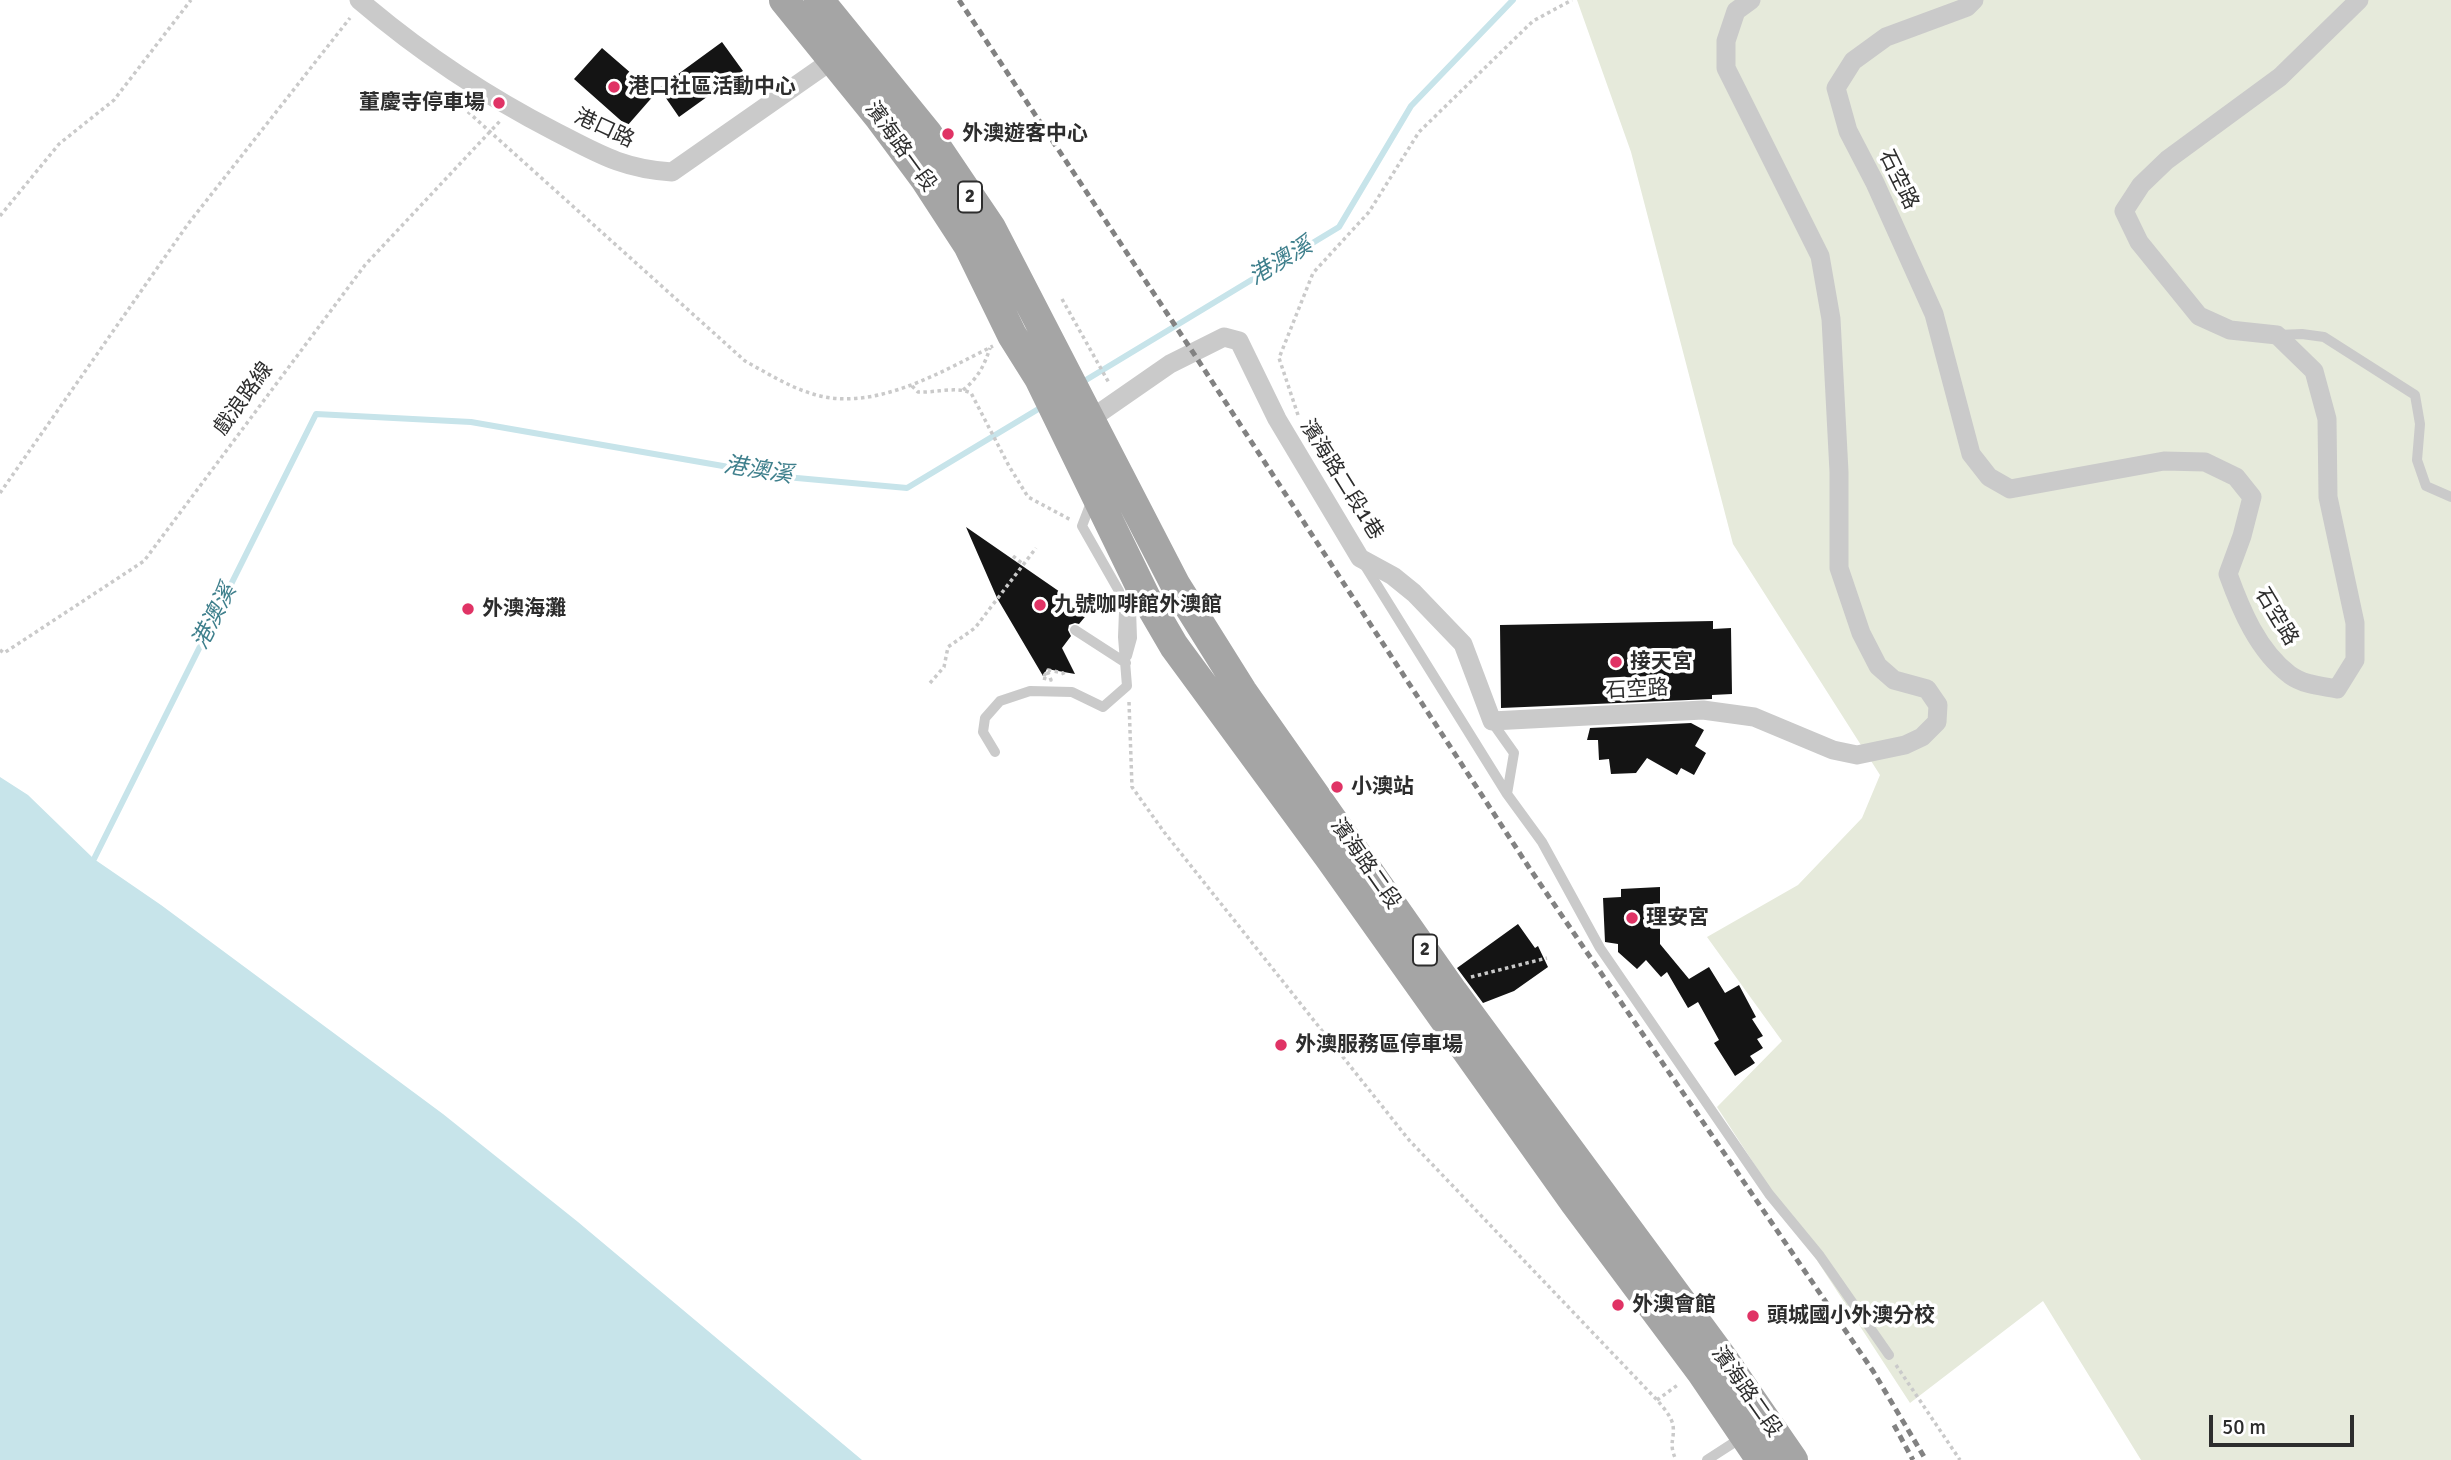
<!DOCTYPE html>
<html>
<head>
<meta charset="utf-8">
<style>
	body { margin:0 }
	#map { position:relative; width:2451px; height:1460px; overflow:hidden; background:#fff; font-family:Signika,sans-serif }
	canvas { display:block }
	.scale { position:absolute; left:2209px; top:1415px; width:145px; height:32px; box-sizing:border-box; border:4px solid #2d2d2d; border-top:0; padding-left:9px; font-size:21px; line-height:24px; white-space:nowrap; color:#2d2d2d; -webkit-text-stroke:5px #fff; paint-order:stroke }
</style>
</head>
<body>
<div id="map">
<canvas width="2451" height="1460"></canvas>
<div class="scale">50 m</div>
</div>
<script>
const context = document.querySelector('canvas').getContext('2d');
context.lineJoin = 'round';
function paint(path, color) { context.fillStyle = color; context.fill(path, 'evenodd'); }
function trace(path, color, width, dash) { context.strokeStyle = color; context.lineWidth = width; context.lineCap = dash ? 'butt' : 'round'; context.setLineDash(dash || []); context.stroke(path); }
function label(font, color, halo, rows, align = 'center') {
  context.font = font + ' Signika,"Noto Sans TC",sans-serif'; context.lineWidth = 7; context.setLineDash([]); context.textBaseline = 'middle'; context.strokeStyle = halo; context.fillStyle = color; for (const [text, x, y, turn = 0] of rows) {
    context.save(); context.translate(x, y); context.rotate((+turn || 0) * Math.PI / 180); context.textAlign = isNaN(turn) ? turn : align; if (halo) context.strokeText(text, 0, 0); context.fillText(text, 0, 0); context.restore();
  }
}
paint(new Path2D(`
	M1577 0H2451V1460H2141L2043 1301 1910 1403 1717 1107 1782 1041 1707 937 1798 885 1862 818 1880 775 1733 544 1631 152Z`), '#e6eadb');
paint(new Path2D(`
	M0 777 28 795 94 859 161 905 443 1114 578 1222 862 1460H0Z`), '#c7e4ea');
trace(new Path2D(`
	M1081 383 1339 227 1411 106 1513 0
	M94 859 316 414 471 422 786 477 907 488 1045 405`), '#c7e4ea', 6);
paint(new Path2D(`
	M722 42 743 71 679 117 659 88Z
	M602 48 655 94 627 126 574 79Z
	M966 527 1089 612 1079 624 1075 623 1069 625 1068 630 1071 636 1062 648 1075 674 1047 669 1043 676 997 598Z
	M1713 621V629L1731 628 1732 694 1712 695V699L1501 708 1500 625Z
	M1691 723 1704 730 1695 746 1706 753 1694 775 1681 768 1677 775 1647 758 1636 773 1611 774 1609 759 1599 760 1598 740H1587L1590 728Z
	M1660 887V944L1689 979 1709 967 1725 993 1739 985 1756 1017 1752 1019 1763 1036 1757 1039 1763 1048 1750 1056 1755 1063 1735 1076 1714 1043 1719 1040 1698 1002 1688 1008 1667 972 1661 977 1646 960 1637 969 1618 952V944L1605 942 1603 898 1621 897V889Z
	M1518 924 1535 948 1538 946 1548 967 1514 991 1483 1003 1457 968Z`), '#141414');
trace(new Path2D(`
	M447 93 745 361C767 373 789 387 813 394 873 413 941 372 993 346
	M0 216 59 144 114 100 191 0
	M1062 299 1109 383
	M912 386 918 392C935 393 956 386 971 393L1009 466 1028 497 1071 520
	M963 390C978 378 984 366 990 348
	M1298 415 1279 358 1313 273 1369 212 1419 132 1533 21 1572 0
	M0 493 188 224 350 18
	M1013 556 1023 564
	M0 650 4 653 144 561 365 265 500 121
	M1044 676 1048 670 1063 673 1065 677
	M930 683 944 667 948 647 975 628 1036 548
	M1129 702 1132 787 1164 832 1409 1140 1657 1400C1663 1407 1671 1416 1673 1425 1675 1441 1668 1442 1676 1460
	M1471 977 1547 958
	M1896 1365 1960 1460
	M1657 1400 1679 1384`), '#cacaca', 3.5, [3.5, 3.5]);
trace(new Path2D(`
	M2278 335 2302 334 2324 337 2415 395 2420 424 2417 460 2426 486 2451 497
	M1364 564 1507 794 1542 842 1600 948 1769 1194 1820 1256 1889 1355
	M1075 630 1126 663
	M1127 656 1132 638 1131 609 1143 600
	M1492 722 1514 753 1507 794
	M995 752 983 732 985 718 1000 701 1030 691 1072 692 1103 707 1127 686 1123 637 1124 611 1119 591 1082 526 1092 500
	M1707 1460 1741 1438`), '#cacaca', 10);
trace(new Path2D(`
	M359 0C421 53 484 95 556 132 599 154 623 169 672 172L841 54
	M1974 0 1967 7 1886 37 1853 61 1836 88 1848 131 1875 183 1934 314 1971 454 1989 477 2010 489 2164 461 2205 462 2236 477 2252 497 2242 536 2228 574C2241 610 2258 651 2290 675 2304 685 2321 686 2337 689L2355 660V623L2328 497 2327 419 2314 371 2277 335 2230 330 2199 316 2139 242 2124 211 2141 185 2167 160 2280 77 2359 0
	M1082 425 1170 364 1224 337 1239 341 1277 419 1360 558 1393 576 1414 593 1463 644 1492 721 1703 710 1754 717 1833 750 1857 755 1905 745 1922 737 1937 722 1938 705 1927 689 1894 680 1878 666 1861 633 1839 568V472L1831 319 1820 256 1726 68V41L1736 11 1751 0`), '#cacaca', 19);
trace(new Path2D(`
	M784 0 879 117 925 179 968 245 1012 335 1039 378 1146 598 1174 646 1329 857 1575 1203 1702 1373 1761 1460
	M819 0 927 133 991 228 1175 584 1242 691 1453 992 1724 1360 1793 1460`), '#a5a5a5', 30);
trace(new Path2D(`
	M959 0 1198 360 1530 869 1873 1371 1926 1460
	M1894 1425 1913 1460`), '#828282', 5, [7, 5]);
trace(new Path2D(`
	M1043 678 1051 680 1047 670`), '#cacaca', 3.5, [3.5, 3.5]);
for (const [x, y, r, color] of [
	[614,87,7,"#e03365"],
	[499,103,7,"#e03365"],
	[948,134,7,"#e03365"],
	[1040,605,7,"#e03365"],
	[468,609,7,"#e03365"],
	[1616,662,7,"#e03365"],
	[1337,787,7,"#e03365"],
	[1632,918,7,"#e03365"],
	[1281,1045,7,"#e03365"],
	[1618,1305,7,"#e03365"],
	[1753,1316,7,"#e03365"]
]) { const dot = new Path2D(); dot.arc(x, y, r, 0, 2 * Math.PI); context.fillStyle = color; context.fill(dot); trace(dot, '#fff', 2.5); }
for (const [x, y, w] of [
	[970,197,24],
	[1425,950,24]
]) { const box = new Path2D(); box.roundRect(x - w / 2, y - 15.5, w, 31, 5); context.fillStyle = '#fff'; context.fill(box); trace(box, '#2d2d2d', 2); }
label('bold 19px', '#2d2d2d', null, [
	["2",970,197],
	["2",1425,950]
]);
label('bold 21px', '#2d2d2d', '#fff', [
	["港口社區活動中心",628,87],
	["董慶寺停車場",485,103,"right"],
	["外澳遊客中心",962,134],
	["九號咖啡館外澳館",1054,605],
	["外澳海灘",482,609],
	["接天宮",1630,662],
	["小澳站",1351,787],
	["理安宮",1646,918],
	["外澳服務區停車場",1295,1045],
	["外澳會館",1632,1305],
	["頭城國小外澳分校",1767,1316]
], 'left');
label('21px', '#2d2d2d', '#fff', [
	["港口路",604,129,25],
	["濱海路一段",900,147,54],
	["石空路",1898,180,64],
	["戲浪路線",244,399,-54],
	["濱海路二段1巷",1341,480,58],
	["石空路",2276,617,59],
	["石空路",1637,690,-3],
	["濱海路二段",1365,864,55],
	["濱海路二段",1746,1392,55]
]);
label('italic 23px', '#3e7f8c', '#fff', [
	["港澳溪",1281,262,-31],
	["港澳溪",758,471,9],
	["港澳溪",215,617,-63]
]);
</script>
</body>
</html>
